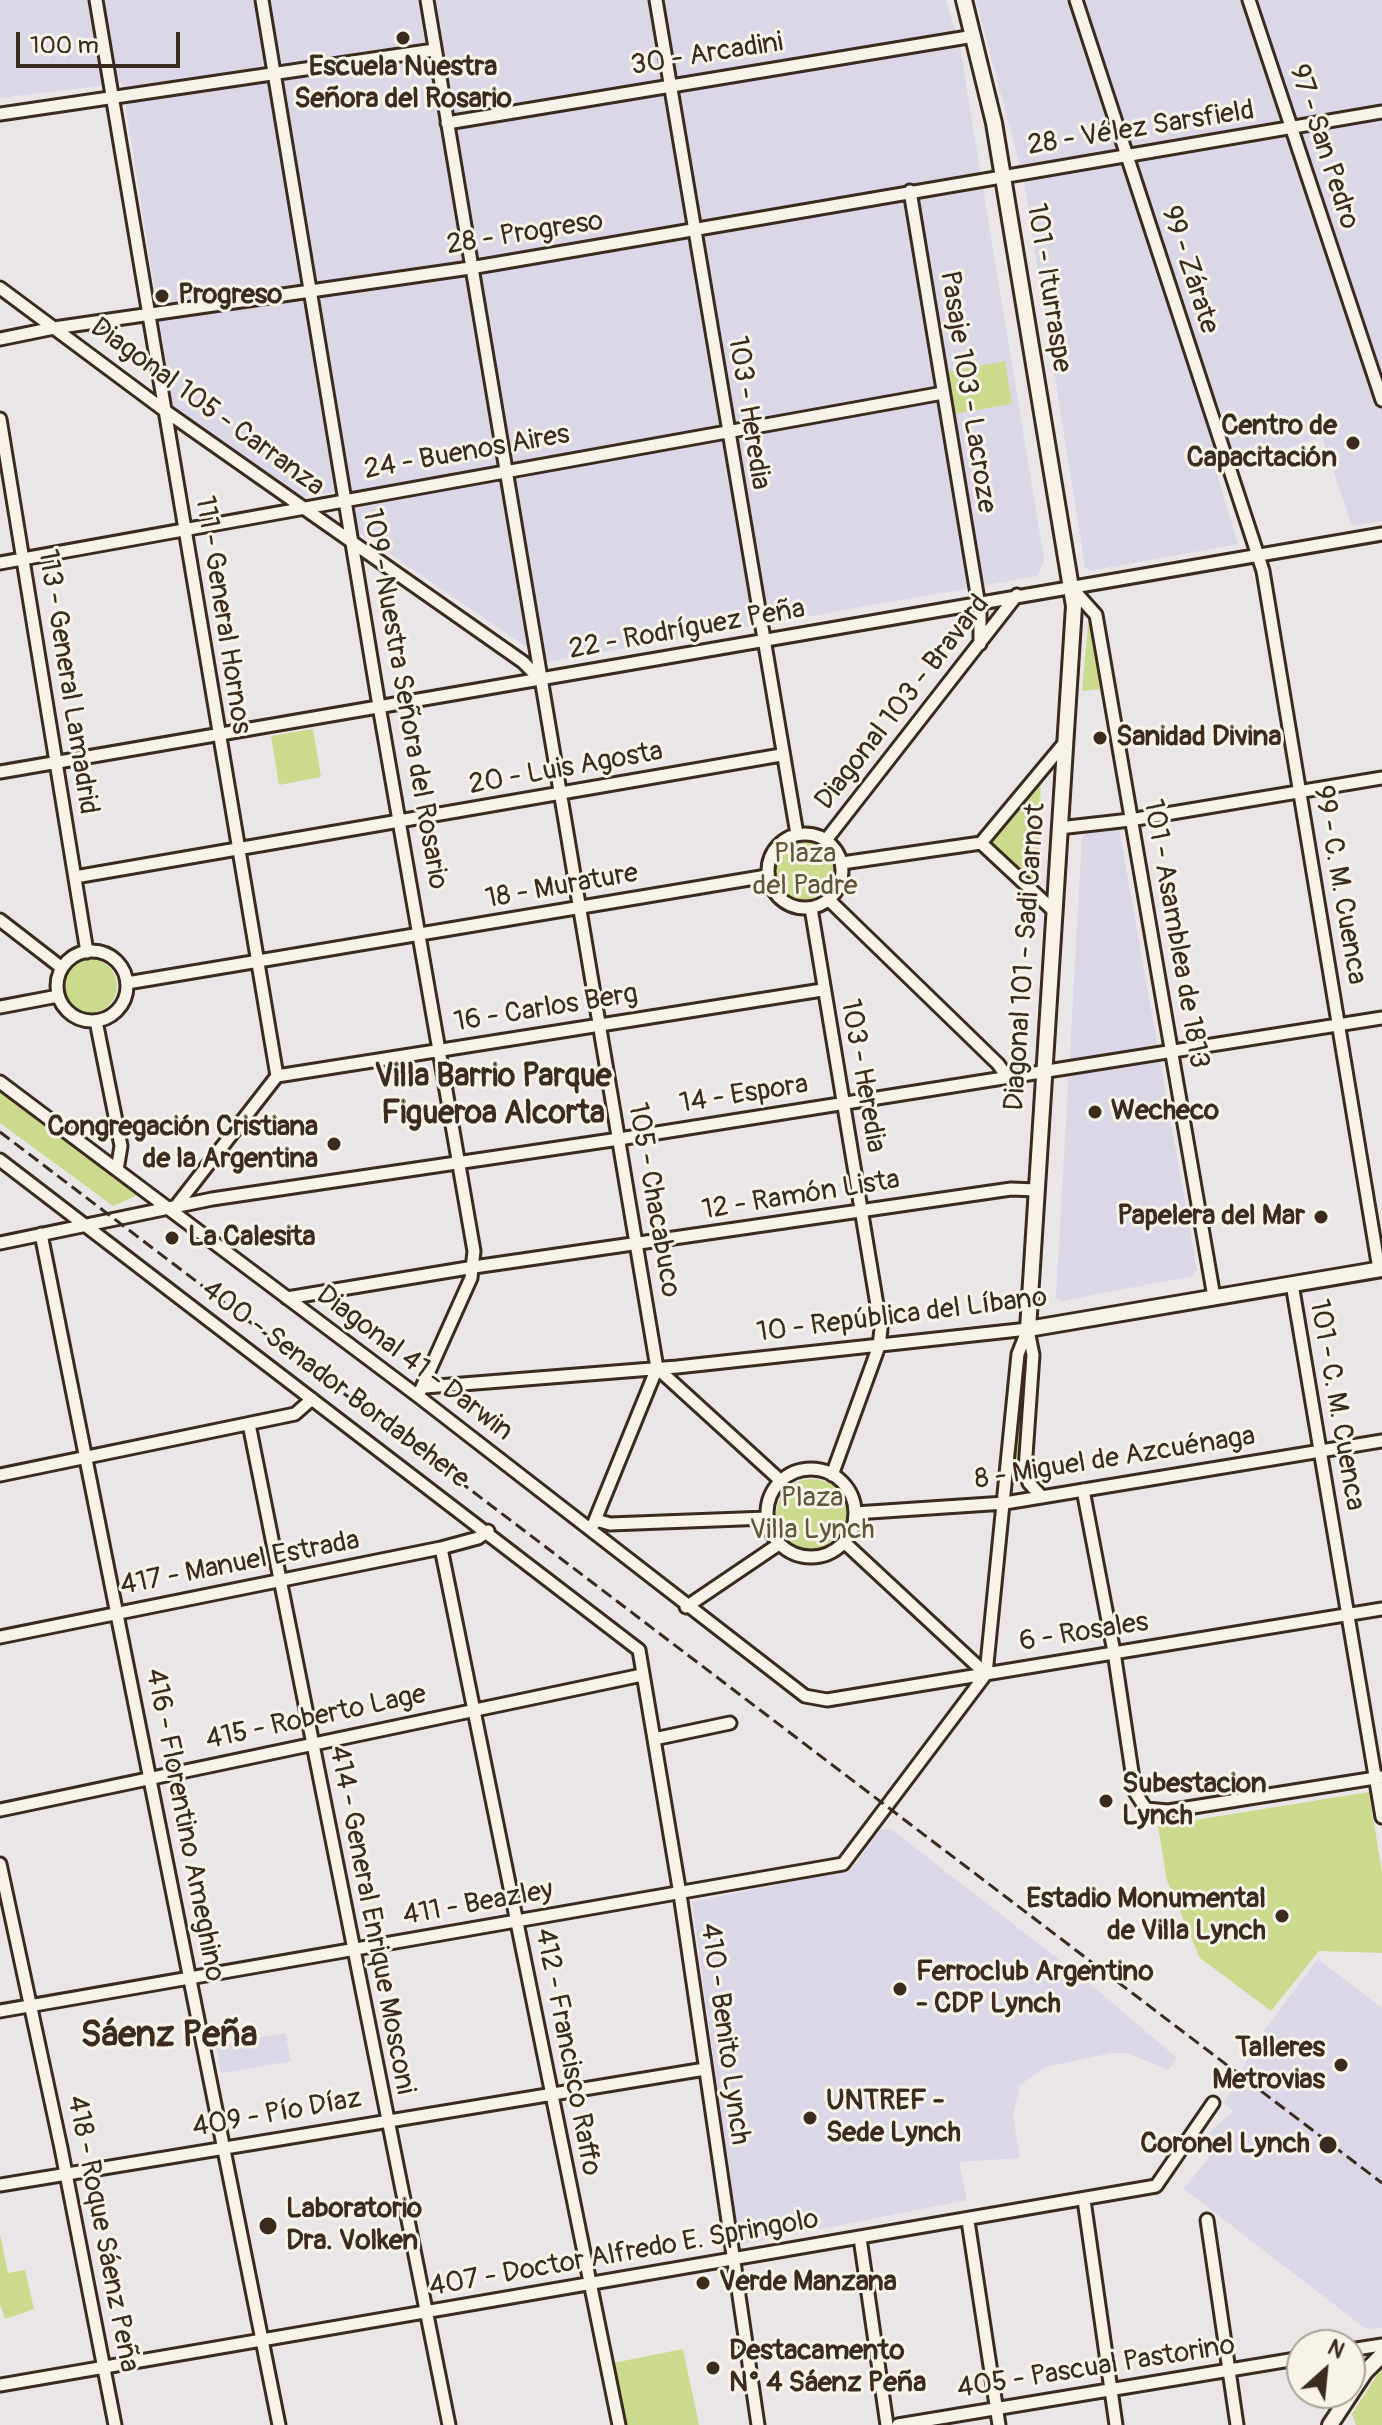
<!DOCTYPE html>
<html>
<head>
<meta charset="utf-8">
<style>
	body { margin:0 }
	#map { position:relative; width:1382px; height:2425px; overflow:hidden; background:#eae6e7; font-family:Pangolin,sans-serif }
	canvas { display:block }
	.north { position:absolute; left:1286px; top:2329px; width:80px; height:80px; box-sizing:border-box; background:#f7f3e8; border:2px solid #aca397; border-radius:50%; rotate:27deg; font-size:22px; font-weight:700; line-height:32px; text-align:center; color:#3b2a1e }
	.north::after { content:''; display:block; margin:auto; width:28px; height:36px; background:#3b2a1e; clip-path:polygon(50% 0,100% 100%,50% 72%,0 100%) }
	.scale { position:absolute; left:16px; top:32px; width:164px; height:36px; box-sizing:border-box; border:4px solid #3b2a1e; border-top:0; padding-left:10px; font-size:24px; line-height:28px; white-space:nowrap; color:#3b2a1e; -webkit-text-stroke:6px #f7f3e8; paint-order:stroke }
</style>
</head>
<body>
<div id="map">
<canvas width="1382" height="2425"></canvas>
<div class="north">N</div>
<div class="scale">100 m</div>
</div>
<script>
const context = document.querySelector('canvas').getContext('2d');
context.lineJoin = 'round';
function paint(path, color) { context.fillStyle = color; context.fill(path, 'evenodd'); }
function trace(path, color, width, dash) { context.strokeStyle = color; context.lineWidth = width; context.lineCap = dash ? 'butt' : 'round'; context.setLineDash(dash || []); context.stroke(path); }
function label(font, color, halo, rows, align = 'center') {
  context.font = font + ' Pangolin,sans-serif'; context.lineWidth = 6; context.setLineDash([]); context.textBaseline = 'middle'; context.strokeStyle = halo; context.fillStyle = color; for (const [text, x, y, turn = 0] of rows) {
    context.save(); context.translate(x, y); context.rotate((+turn || 0) * Math.PI / 180); context.textAlign = isNaN(turn) ? turn : align; if (halo) context.strokeText(text, 0, 0); context.fillText(text, 0, 0); context.restore();
  }
}
paint(new Path2D(`
	M0 0H946L960 47 1044 560 1038 576 548 662 358 532 351 490 300 497 173 407 122 83 0 98Z
	M976 0H1382V521L1352 526 1322 437 1216 471 1238 544 1089 571 1085 567 1024 182Z
	M1119 828 1197 1270 1192 1276 1062 1301 1056 1297 1082 838 1089 830Z
	M891 1829 1088 1982 1177 2058 1169 2070 1127 2053H1112L1045 2067 1020 2085 1013 2116 1020 2158 959 2162 967 2200 739 2245 692 1902 851 1870 880 1830Z
	M1318 1959 1382 2008V2328L1366 2329 1184 2189 1209 2157 1198 2143 1233 2111 1224 2103 1261 2035Z
	M285 2033 291 2061 221 2073 216 2045Z`), '#dbd7e6');
paint(new Path2D(`
	M1005 361 1012 404 954 414 947 372Z
	M1089 614 1100 689 1082 691Z
	M313 729 321 777 279 785 271 736Z
	M1041 775 1038 889 988 841Z
	M774 872a31 31 0 1 1 62 0a31 31 0 1 1-62 0Z
	M63 986a27 27 0 1 1 54 0a27 27 0 1 1-54 0Z
	M0 1090 138 1195 113 1206 0 1123Z
	M1023 1361 1030 1365 1022 1481 1017 1484 1011 1478 1020 1364Z
	M776 1515a36 36 0 1 1 72 0a36 36 0 1 1-72 0Z
	M1369 1792 1382 1873V1953L1319 1951 1271 2011 1200 1958 1167 1881 1158 1826Z
	M0 2234 8 2273 25 2270 34 2309 5 2319 0 2304Z
	M683 2349 699 2425H625L613 2363Z
	M1382 2367V2425H1356L1352 2414Z`), '#cbda8d');
const minor = new Path2D(`
	M96 0 277 1076 176 1206
	M262 0 379 706 474 1251 471 1278 418 1396
	M427 0 657 1368 591 1530
	M656 0 797 834
	M1076 0 1263 571 1379 1269
	M1249 0 1382 400
	M0 114 434 50
	M447 123 974 36
	M910 191 980 612V644
	M0 288 164 410 523 662 540 679
	M0 339 54 328 470 268 1382 112
	M0 419 87 952
	M0 563 943 393
	M1071 587 1096 615 1214 1297
	M0 772 1382 534
	M1059 828 1130 820 1382 778
	M768 871a37 37 0 1 1 74 0a37 37 0 1 1-74 0Z
	M826 840 1017 595
	M981 843 1054 911
	M842 863 981 843 1066 741
	M75 877 781 755
	M829 900 998 1064 1008 1078
	M811 908 881 1329 879 1346 832 1475
	M0 920 62 968
	M57 986a35 35 0 1 1 70 0a35 35 0 1 1-70 0Z
	M127 983 767 876
	M0 1007 58 996
	M96 1021 121 1146 117 1170
	M277 1076 822 990
	M0 1082 418 1396 805 1696 827 1700 1382 1609
	M0 1160 639 1650 680 1894 758 2425
	M41 1234 279 2425
	M0 1243 212 1199 619 1139 1382 1018
	M1292 1284 1382 1817
	M287 1298 474 1267 1011 1189 1037 1190
	M1028 1330 1033 1355 1025 1470 1029 1483 1042 1497
	M657 1368 781 1481
	M425 1387 677 1367 1028 1329
	M249 1424 449 2425
	M767 1513a44 44 0 1 1 88 0a44 44 0 1 1-88 0Z
	M0 1475 295 1414 312 1399
	M1083 1490 1114 1652 1135 1792 1146 1809 1168 1811 1382 1777
	M855 1513 1005 1503 1382 1441
	M596 1520 610 1524 767 1518
	M844 1542 986 1674
	M441 1548 619 2425
	M686 1607 779 1544
	M0 1637 441 1548 478 1538 488 1531
	M654 1739 730 1723
	M0 1810 642 1675
	M0 1864 61 2148 115 2425
	M0 2011 843 1864 986 1674 1018 1354 1028 1329
	M0 2185 705 2069
	M1084 2200 1116 2425
	M1207 2220 1237 2425
	M968 2221 999 2425
	M860 2238 887 2425
	M1350 2350 1382 2345
	M0 2385 1156 2186 1213 2103
	M898 2425 1302 2358`);
const major = new Path2D(`
	M964 0 994 123 1074 606 1028 1329 1382 1269
	M1330 2425 1365 2372 1382 2355`);
trace(minor, '#3b2a1e', 17);
trace(major, '#3b2a1e', 20);
trace(minor, '#f7f3e8', 11);
trace(major, '#f7f3e8', 14);
trace(new Path2D(`
	M0 1132 1382 2183`), '#3b2a1e', 3, [12, 6]);
for (const [x, y, r, color] of [
	[403,38,8,"#3b2a1e"],
	[162,296,8,"#3b2a1e"],
	[1353,443,8,"#3b2a1e"],
	[1100,738,8,"#3b2a1e"],
	[1095,1112,8,"#3b2a1e"],
	[334,1144,8,"#3b2a1e"],
	[1321,1217,8,"#3b2a1e"],
	[172,1238,8,"#3b2a1e"],
	[1106,1801,8,"#3b2a1e"],
	[1282,1916,8,"#3b2a1e"],
	[900,1989,8,"#3b2a1e"],
	[1341,2065,8,"#3b2a1e"],
	[810,2118,8,"#3b2a1e"],
	[1328,2145,10,"#3b2a1e"],
	[268,2226,10,"#3b2a1e"],
	[703,2283,8,"#3b2a1e"],
	[713,2368,8,"#3b2a1e"]
]) { const dot = new Path2D(); dot.arc(x, y, r, 0, 2 * Math.PI); context.fillStyle = color; context.fill(dot); trace(dot, '#f7f3e8', 3); }
label('28px', '#3b2a1e', '#f7f3e8', [
	["30 - Arcadini",707,55,-9],
	["28 - Vélez Sarsfield",1141,129,-9],
	["97 - San Pedro",1323,147,72],
	["28 - Progreso",525,234,-9],
	["99 - Zárate",1189,270,72],
	["101 - Iturraspe",1048,288,81],
	["Pasaje 103 - Lacroze",967,392,81],
	["Diagonal 105 - Carranza",207,408,36],
	["103 - Heredia",748,413,81],
	["24 - Buenos Aires",467,453,-10],
	["111 - General Hornos",222,615,81],
	["22 - Rodríguez Peña",687,630,-10],
	["113 - General Lamadrid",67,682,81],
	["109 - Nuestra Señora del Rosario",404,699,80],
	["Diagonal 103 - Bravard",903,703,-52],
	["20 - Luis Agosta",566,769,-10],
	["99 - C. M. Cuenca",1339,885,80],
	["18 - Murature",562,887,-10],
	["101 - Asamblea de 1813",1175,934,80],
	["Diagonal 101 - Sadi Carnot",1026,957,-86],
	["16 - Carlos Berg",546,1009,-9],
	["103 - Heredia",862,1076,80],
	["14 - Espora",744,1095,-9],
	["12 - Ramón Lista",801,1196,-9],
	["105 - Chacabuco",653,1200,80],
	["10 - República del Líbano",902,1316,-7],
	["Diagonal 41 - Darwin",414,1364,37],
	["400 - Senador Bordabehere",335,1385,37],
	["101 - C. M. Cuenca",1336,1405,80],
	["8 - Miguel de Azcuénaga",1115,1459,-9],
	["417 - Manuel Estrada",240,1564,-11],
	["6 - Rosales",1084,1633,-9],
	["415 - Roberto Lage",316,1718,-12],
	["416 - Florentino Ameghino",184,1825,79],
	["411 - Beazley",478,1904,-10],
	["414 - General Enrique Mosconi",371,1920,79],
	["410 - Benito Lynch",724,2034,82],
	["412 - Francisco Raffo",567,2052,79],
	["409 - Pío Díaz",277,2114,-10],
	["418 - Roque Sáenz Peña",102,2234,79],
	["407 - Doctor Alfredo E. Springolo",624,2254,-10],
	["405 - Pascual Pastorino",1096,2368,-9]
]);
label('bold 28px', '#3b2a1e', '#f7f3e8', [
	["Escuela Nuestra",403,68,"center"],
	["Señora del Rosario",403,100,"center"],
	["Progreso",178,296],
	["Centro de",1337,427,"right"],
	["Capacitación",1337,459,"right"],
	["Sanidad Divina",1116,738],
	["Wecheco",1111,1112],
	["Congregación Cristiana",318,1128,"right"],
	["de la Argentina",318,1160,"right"],
	["Papelera del Mar",1305,1217,"right"],
	["La Calesita",188,1238],
	["Subestacion",1122,1785],
	["Lynch",1122,1817],
	["Estadio Monumental",1266,1900,"right"],
	["de Villa Lynch",1266,1932,"right"],
	["Ferroclub Argentino",916,1973],
	["- CDP Lynch",916,2005],
	["Talleres",1325,2049,"right"],
	["Metrovias",1325,2081,"right"],
	["UNTREF -",826,2102],
	["Sede Lynch",826,2134],
	["Coronel Lynch",1310,2145,"right"],
	["Laboratorio",286,2210],
	["Dra. Volken",286,2242],
	["Verde Manzana",719,2283],
	["Destacamento",729,2352],
	["N° 4 Sáenz Peña",729,2384]
], 'left');
label('28px', '#5f563a', '#f7f3e8', [
	["Plaza",805,855],
	["del Padre",805,887],
	["Plaza",812,1499],
	["Villa Lynch",812,1531]
]);
label('bold 32px', '#3b2a1e', '#f7f3e8', [
	["Villa Barrio Parque",493,1078],
	["Figueroa Alcorta",493,1115]
]);
label('bold 36px', '#3b2a1e', '#f7f3e8', [
	["Sáenz Peña",169,2037]
]);
</script>
</body>
</html>
